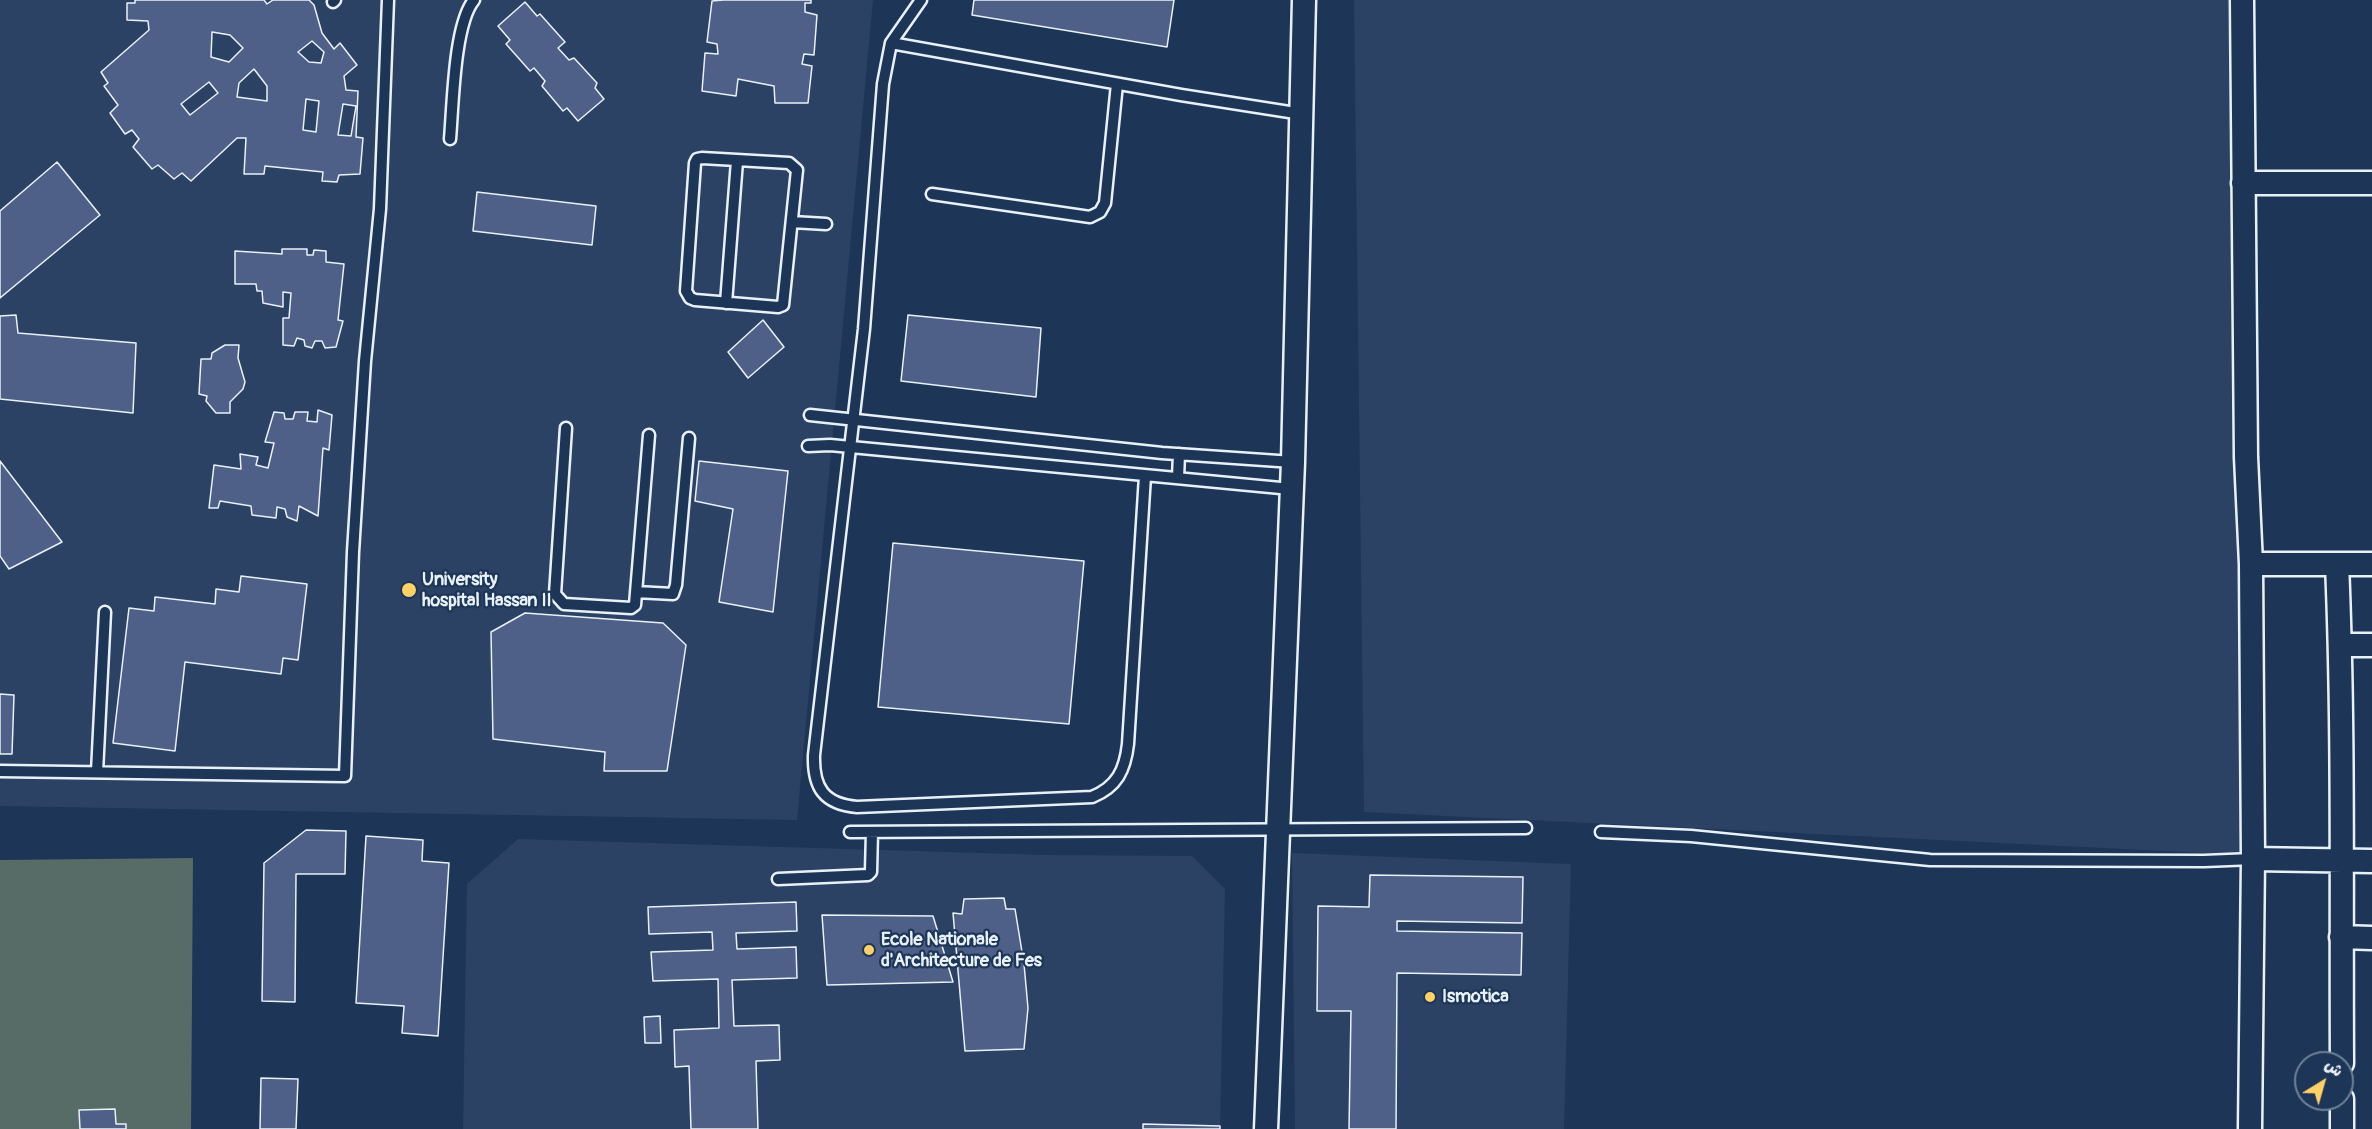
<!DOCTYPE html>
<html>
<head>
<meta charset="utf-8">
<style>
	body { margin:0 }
	#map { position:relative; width:2372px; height:1129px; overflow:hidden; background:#1d3557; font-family:Pangolin,"Playpen Sans Arabic",sans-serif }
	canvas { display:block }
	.north { position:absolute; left:2294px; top:1051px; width:60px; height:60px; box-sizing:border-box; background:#1d3557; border:2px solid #6e8097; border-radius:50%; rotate:37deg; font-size:16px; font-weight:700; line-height:24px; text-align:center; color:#e8f1f8 }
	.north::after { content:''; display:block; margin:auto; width:21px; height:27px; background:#ffd166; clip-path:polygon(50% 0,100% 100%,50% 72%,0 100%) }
</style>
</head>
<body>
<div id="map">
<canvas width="2372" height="1129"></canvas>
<div class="north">ش</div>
</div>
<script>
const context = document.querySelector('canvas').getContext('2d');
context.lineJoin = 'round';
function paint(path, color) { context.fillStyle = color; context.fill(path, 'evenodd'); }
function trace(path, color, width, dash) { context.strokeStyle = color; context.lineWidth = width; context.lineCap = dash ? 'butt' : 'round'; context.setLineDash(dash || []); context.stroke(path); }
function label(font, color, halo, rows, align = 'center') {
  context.font = font + ' Pangolin,sans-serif'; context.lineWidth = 4.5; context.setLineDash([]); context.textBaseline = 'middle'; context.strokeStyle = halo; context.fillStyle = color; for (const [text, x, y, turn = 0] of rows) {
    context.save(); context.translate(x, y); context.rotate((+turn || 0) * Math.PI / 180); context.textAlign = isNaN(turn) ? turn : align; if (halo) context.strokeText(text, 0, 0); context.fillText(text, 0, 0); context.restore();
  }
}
paint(new Path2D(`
	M0 0H873L797 820 0 806Z
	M1354 0H2228L2247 855 1364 812Z
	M518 839 1047 855 1192 856 1225 889 1220 1129H463L467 884Z
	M1292 853 1571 864 1564 1129H1295Z`), '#2c4265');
paint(new Path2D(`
	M193 858 191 1129H0V860Z`), '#586c67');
const building = new Path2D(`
	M135 0H264L267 4 273 0H309L314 5 322 33 334 49 340 43 357 65 344 76 346 90 358 91 356 137 363 138 360 174 339 175 337 182 322 181 323 172 265 166 264 174H244L246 138H237L191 181 182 173 174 179 158 165 152 169 133 147 139 139 132 130 125 134 110 113 118 105 104 86 108 83 101 72 149 30 148 21 127 20V3H135ZM212 32 230 35 243 48 229 62 211 57ZM312 41 324 52 321 63 309 62 298 52ZM254 69 267 86V101L237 97 239 83ZM209 82 218 93 190 115 181 104ZM306 99 319 101 316 132 303 130ZM343 104 356 106 351 136 338 135Z
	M723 0H811V3H805V12L817 15 814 55 804 54 802 64 812 66 808 103H775L774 86 738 79 736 96 702 91 705 53 718 54 717 44 707 42 712 1Z
	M974 0H1174L1167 47 972 15Z
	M525 2 537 16 540 14 565 42 558 48 569 60 574 58 597 83 595 88 604 99 578 121 567 108 563 111 542 86 545 81 534 68 530 71 506 44 510 40 498 26Z
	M57 162 100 215 0 298V211Z
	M477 192 596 206 592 245 473 231Z
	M282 249H307V255H313L314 250 326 251V262L344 264 338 320 343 321 336 347 325 348 322 341H315L312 348 305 346 304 340 297 338 294 346 283 345V318H289L291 293 283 292V307L263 303 262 291H257L256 284H235V251L282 254Z
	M16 315 18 333 136 343 133 413 0 399V316Z
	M908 315 1041 328 1036 397 901 381Z
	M763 320 784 347 748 378 728 352Z
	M225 345H239L238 358 245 382 243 389 230 402V413H216L206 401 207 396 199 394 201 359H211L212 353Z
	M318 410 332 415 329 450 323 448 318 516 299 506 297 521 287 517 285 509 277 507 276 518 252 515 251 506 220 501 218 508H209L214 465 241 469 240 454 258 457 256 465 268 468 274 443 265 442 274 412 284 413 285 419H293L295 412H308L307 421 317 422Z
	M0 461 62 542 9 569 0 556Z
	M699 461 788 471 773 612 719 602 733 509 695 501Z
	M893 543 1084 561 1069 724 878 707Z
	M241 576 307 584 298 660 283 658 281 674 185 662 175 751 113 743 129 608 154 611 155 597 215 604 216 589 239 592Z
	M525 613 663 623 686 645 667 771H604L605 752 493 739 491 632Z
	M0 694 14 695 12 754H0Z
	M306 830 346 831 345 874H296L295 1002 262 1001 264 863Z
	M366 836 423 840 422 861 449 863 438 1036 402 1033 404 1006 356 1003Z
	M1370 875 1523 877 1522 923 1397 921V931L1522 933 1521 975 1397 973 1396 1129H1349L1351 1011H1317L1318 906 1369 907Z
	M1004 898 1006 909H1015L1024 964 1028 1008 1024 1049 965 1051 953 913 962 914 964 899Z
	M796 902 797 931 736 933 737 949 796 947 797 978 732 980 734 1026 779 1025 780 1060 756 1061 758 1129H691L689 1066 675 1067 674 1030 719 1028 718 979 653 981 651 952 713 950 712 932 649 934 648 907Z
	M822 915 933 916 953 982 827 985Z
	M660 1016 661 1043H645L644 1017Z
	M261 1078 298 1079 296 1129H260Z
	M115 1109 116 1124H126V1129H80L79 1110Z
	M1143 1124 1220 1126V1129H1143Z`);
paint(building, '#4e6087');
trace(building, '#e8f1f8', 1.5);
const service = new Path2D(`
	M921 0 891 43 883 84 864 329 814 755C813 788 824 804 857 807L1092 797C1117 787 1125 770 1128 744L1145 476
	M333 2 335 0
	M891 43 1181 95 1302 114
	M450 139C453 105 454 24 474 0
	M702 158 789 163 797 170 783 305 778 307 695 300 690 298 686 291 695 163 697 159Z
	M932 194 1090 217 1100 212 1105 203 1117 84
	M792 222 826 224
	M726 303 737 161
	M810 415 1162 453 1293 462
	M566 428 555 594 564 604 631 608 635 605 649 435
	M808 446 830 445 1291 489
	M1178 478 1179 454
	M636 592 673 594 676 585 689 438
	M0 771 345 776 353 552 365 361 380 209 388 0
	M97 772 105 612
	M850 832 1526 828
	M1601 832 1691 836 1930 860 2204 861 2253 859
	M778 879 868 875 871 872 872 832`);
const minor = new Path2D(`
	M2242 0 2246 457 2251 564 2253 859 2250 1129
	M2243 183H2372
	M2251 564H2372
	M2337 564C2344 730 2341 897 2342 1063
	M2341 645H2372
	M2253 859 2372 861
	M2341 937 2372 938
	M2342 1099V1129
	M1266 1129 1293 462 1304 0`);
trace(service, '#e8f1f8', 15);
trace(minor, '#e8f1f8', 27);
trace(service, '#1d3557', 10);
trace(minor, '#1d3557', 22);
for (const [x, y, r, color] of [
	[409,590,8,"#ffd166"],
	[869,950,6,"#ffd166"],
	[1430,997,6,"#ffd166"]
]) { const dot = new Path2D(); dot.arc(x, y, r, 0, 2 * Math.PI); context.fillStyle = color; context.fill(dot); trace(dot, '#1d3557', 2); }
label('bold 18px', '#e8f1f8', '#1d3557', [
	["University",422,580],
	["hospital Hassan II",422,601],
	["Ecole Nationale",881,940],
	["d'Architecture de Fes",881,961],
	["Ismotica",1442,997]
], 'left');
</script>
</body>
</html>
